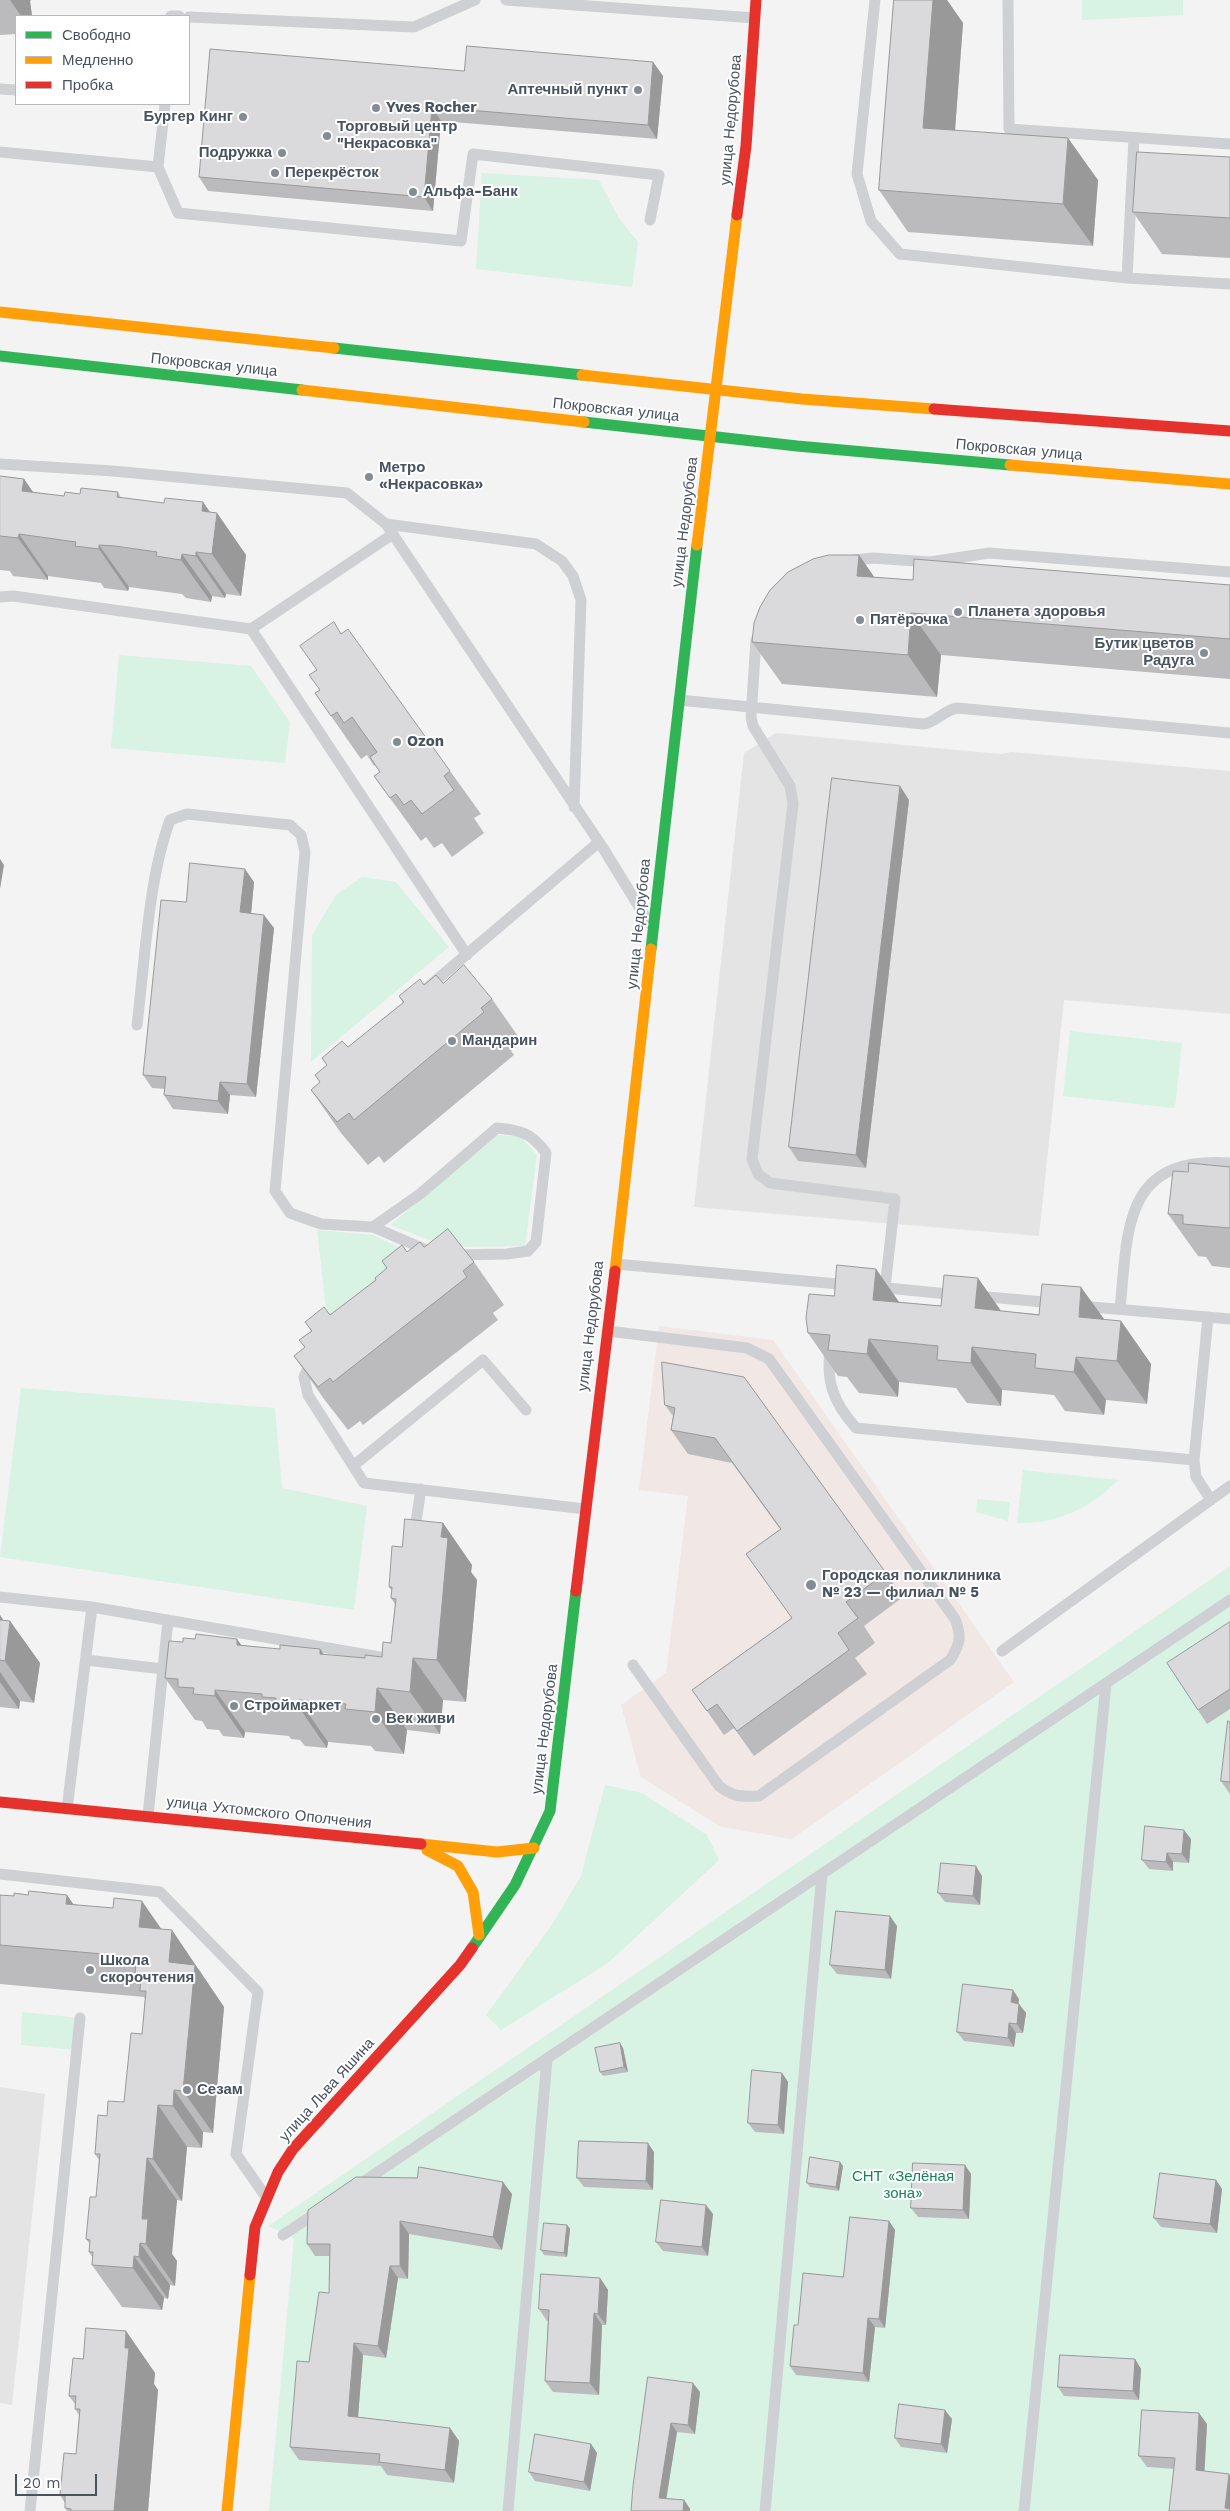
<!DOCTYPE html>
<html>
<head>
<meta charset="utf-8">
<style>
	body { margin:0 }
	#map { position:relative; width:1230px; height:2511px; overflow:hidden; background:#f3f3f3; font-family:"Work Sans",sans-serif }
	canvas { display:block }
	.legend { position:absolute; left:15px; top:15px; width:175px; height:90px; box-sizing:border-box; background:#fff; border:1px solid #b6babf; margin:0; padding:6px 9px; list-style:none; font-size:15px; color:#495360 }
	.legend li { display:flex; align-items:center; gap:10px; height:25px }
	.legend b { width:25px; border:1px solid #b6babf }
	.scale { position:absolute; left:15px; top:2474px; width:82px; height:22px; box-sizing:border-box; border:2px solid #495360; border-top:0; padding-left:6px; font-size:15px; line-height:18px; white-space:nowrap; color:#495360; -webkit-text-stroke:4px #fff; paint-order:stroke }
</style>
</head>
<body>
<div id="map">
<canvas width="1230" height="2511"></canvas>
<ul class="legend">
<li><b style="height:6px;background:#30b455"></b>Свободно</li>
<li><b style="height:6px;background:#ff9f0a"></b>Медленно</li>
<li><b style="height:6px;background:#e5322d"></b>Пробка</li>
</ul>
<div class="scale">20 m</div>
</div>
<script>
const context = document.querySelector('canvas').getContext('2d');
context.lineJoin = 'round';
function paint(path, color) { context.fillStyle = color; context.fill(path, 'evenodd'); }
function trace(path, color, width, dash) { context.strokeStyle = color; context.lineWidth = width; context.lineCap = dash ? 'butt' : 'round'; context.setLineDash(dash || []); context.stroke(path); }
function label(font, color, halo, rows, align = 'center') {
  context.font = font + ' "Work Sans",sans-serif'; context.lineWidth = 4; context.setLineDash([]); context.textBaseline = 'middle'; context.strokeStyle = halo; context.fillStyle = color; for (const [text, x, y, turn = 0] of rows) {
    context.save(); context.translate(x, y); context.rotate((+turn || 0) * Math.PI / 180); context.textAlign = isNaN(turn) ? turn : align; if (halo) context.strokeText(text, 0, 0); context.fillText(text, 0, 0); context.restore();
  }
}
paint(new Path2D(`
	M776 733 1000 754 1012 752 1230 771V1014L1064 1000 1039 1236 694 1207 744 753Z
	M0 2087 45 2094 12 2405 0 2403Z`), '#e5e4e5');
paint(new Path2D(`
	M659 1326 773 1340 1014 1682 792 1839 721 1827 641 1777 621 1705 666 1673 688 1496 639 1490Z`), '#f1e7e5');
paint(new Path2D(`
	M1082 0H1183V15L1082 20Z
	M482 173 599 180 618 217 638 242 632 287 476 269Z
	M119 655 251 666 290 722 285 763 111 748Z
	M362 877 396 882 449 947 311 1062 312 935 336 895Z
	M1070 1031 1182 1043 1175 1108 1063 1096Z
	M498 1135 521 1137 537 1155 525 1246 448 1247 390 1225Z
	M317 1230 373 1235 424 1259 329 1335Z
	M21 1388 275 1408 282 1488 367 1506 354 1610 0 1557Z
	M1023 1470 1118 1480C1091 1508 1057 1524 1017 1523Z
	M977 1499 1010 1502 1008 1521 976 1512Z
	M1230 1566V2511H269L294 2238 268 2226Z
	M605 1785 642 1793 707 1835 719 1860 608 1963 501 2030 486 2015 551 1926 581 1876Z
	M22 2012 80 2018 77 2050 21 2045Z`), '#d8f2e4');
trace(new Path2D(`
	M506 0 755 18
	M875 0 857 174 871 221 900 254 1127 278 1230 284
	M1008 0 1009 129 1230 144
	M171 16H179
	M189 17 414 27 475 0
	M0 89 16 90
	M165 104 158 167 178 213 461 241 473 154 659 175 650 220
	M0 152 158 167
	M1127 278 1134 138
	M0 464 113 471 347 493 386 524 603 848 649 923
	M386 524 536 544 562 561 573 576 581 600 574 807
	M846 561 873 558 930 562 989 553 1230 572
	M0 597 13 596 251 629 393 534
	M251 629 467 955
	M760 633 756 640 751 717 753 726 790 786 793 804 752 1159 758 1174 770 1183 895 1199 885 1288
	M679 700 923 724C936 723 942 711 957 708L1230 733
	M427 988 599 842
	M137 1025C145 961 148 880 170 820L187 814 290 825 301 835 305 852 275 1191 290 1213 321 1224 373 1227 420 1194 497 1128C520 1130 532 1133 546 1153L536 1242 528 1251 507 1254 454 1255
	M373 1227 429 1251
	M616 1264 849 1285
	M877 1287 958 1295
	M977 1296 1055 1303
	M1081 1306 1230 1319
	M1120 1309C1128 1229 1123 1155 1230 1163
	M608 1331 747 1348 769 1359 955 1619C962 1636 960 1645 950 1660L759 1796C742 1797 733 1797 719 1786L633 1665
	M830 1348C826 1382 833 1402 856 1428L1194 1460 1208 1317
	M311 1361 304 1377 308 1395 364 1483 585 1509
	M1194 1460 1196 1477 1211 1500
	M353 1466 483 1360 526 1410
	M414 1535 421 1489
	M0 1597 92 1607 391 1659
	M1002 1651 1230 1486
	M86 1660 163 1669
	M67 1809 92 1607
	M148 1816 168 1620
	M0 1874 160 1892 258 1992 236 2154 266 2197
	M357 2186 1230 1600
	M283 2235 319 2211
	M30 2511 80 2018
	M508 2511 547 2059
	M765 2511 822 1874
	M1024 2511 1106 1684`), '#ced0d3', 11);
trace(new Path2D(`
	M334 348 582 375
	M0 356 302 390
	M584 422 797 446 1010 465
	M651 949 697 545
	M472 1948 515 1885 550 1811 576 1591`), '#30b455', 11);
trace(new Path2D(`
	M0 312 334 348
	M582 375 802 399 934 409
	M302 390 584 422
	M1010 465 1230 484
	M697 545 737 215
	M615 1271 651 949
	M421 1844 497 1852 534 1848
	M427 1850 458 1866 473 1892 479 1935
	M227 2511 250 2275`), '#ff9f0a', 11);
trace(new Path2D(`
	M737 215 746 146 756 0
	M934 409 1230 431
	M576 1591 615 1271
	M0 1802 421 1844
	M250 2275 255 2227 278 2172 293 2149 460 1965 472 1948`), '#e5322d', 11);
paint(new Path2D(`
	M0 0H31L30 1 32 16H16V34L0 35Z
	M894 0H947L963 23 955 130 1098 180 1093 246 908 232 879 190Z
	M653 62 663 76 657 139 441 121 433 211 208 191 199 177 464 71Z
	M1230 157V258L1162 254 1133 212Z
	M0 476 24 479 33 492 64 496 80 494 118 492 121 498 164 503 203 502 210 512 217 513 246 555 241 596 226 594 225 598 212 596 211 602 186 598 182 594 129 587 128 591 104 588 101 583 48 576V580L13 576 10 571 0 570Z
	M859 555 874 577 913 580 1230 585V679L941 655 937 697 782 684 752 642Z
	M341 634 450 771 481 814 474 818 484 833 452 857 442 843 434 848 426 837 421 841 374 776 380 772 375 765 374 766 367 755 361 759 315 693 319 690 317 670Z
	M909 800 866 1168 798 1161 789 1147Z
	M254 882 251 913 274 928 256 1097 230 1095 228 1114 173 1109 164 1095 165 1089 152 1088 143 1075 186 902Z
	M443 983 492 999 522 1042 511 1051 514 1055 384 1163 379 1156 368 1165 341 1133 311 1090 320 1082 315 1075 327 1065 322 1058 348 1047 403 1003 399 996 424 985Z
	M1230 1167V1268L1212 1266 1206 1257 1198 1256 1168 1214 1188 1172Z
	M424 1247 474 1262 504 1305 493 1313 498 1320 363 1425 360 1421 348 1430 324 1399 294 1356 305 1348 299 1340 311 1331 305 1322 330 1315 376 1280 387 1268 382 1261Z
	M876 1269 899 1302 941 1306 978 1278 1001 1311 1121 1321 1151 1364 1147 1404 1106 1400 1104 1415 1065 1411 1054 1395 1002 1390 1001 1406 967 1403 956 1388 899 1382 898 1397 859 1393 847 1377 838 1376 808 1333 834 1296Z
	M662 1362 886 1573 903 1597 864 1626 875 1643 855 1658 867 1674 754 1756 734 1728 724 1735 692 1690 792 1618 746 1554 780 1529 732 1463 688 1454 671 1430 673 1416 665 1405Z
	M443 1523 472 1565 471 1572 477 1580 466 1702 443 1700 440 1734 407 1730 404 1754 375 1751 371 1746 328 1742 327 1748 305 1746 300 1740 291 1739 289 1736 245 1732 244 1738 223 1736 219 1730 207 1729 202 1721 195 1720 165 1678 183 1642 242 1645 324 1655 365 1658 382 1657 391 1643 395 1604 391 1598 392 1591 389 1587 402 1547Z
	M0 1615 3 1620 10 1621 40 1663 34 1703 20 1701 19 1709 0 1707Z
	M1230 1622V1709L1207 1724 1198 1710Z
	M1230 1722V1794L1221 1781Z
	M1191 1839 1189 1863 1173 1862V1871L1149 1869 1142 1860Z
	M982 1876 980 1905 945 1902 938 1893Z
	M0 1895 74 1904 161 1929 201 1972V1973L224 2007 213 2133 203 2132 202 2148 187 2147 182 2201 177 2200 173 2236 172 2254 177 2261 175 2286 170 2285 168 2299 164 2298 162 2310 122 2307 92 2265 93 2258 89 2252 90 2244 86 2239 96 2197 99 2160 95 2154 107 2116 124 2102 142 2034 145 1999 144 1997 0 1984Z
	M897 1926 891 1979 837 1974 830 1965Z
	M1019 1999 1018 2004 1026 2013 1023 2033H1016L1014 2047 964 2041 957 2032Z
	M623 2048 628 2072 603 2076 600 2072Z
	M782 2073 788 2082 784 2134 755 2132 748 2123Z
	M654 2152 653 2190 584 2187 577 2178Z
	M965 2165 971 2174 969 2219 918 2217 911 2208Z
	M843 2166 839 2191 810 2187 807 2183Z
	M1216 2180 1222 2189 1217 2233 1161 2227 1154 2218Z
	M512 2194 502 2250 409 2234 408 2279 398 2278 386 2358 363 2355 358 2417 450 2428 459 2441 454 2483 387 2475 381 2466 299 2460 290 2447 309 2362 329 2293 330 2256H315L307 2244Z
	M713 2214 708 2256 663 2251 656 2242Z
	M889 2221 895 2230 885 2328 875 2327 869 2382 796 2375 790 2366 798 2325 843 2277Z
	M567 2225 570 2229 567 2257 544 2255 541 2250Z
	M600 2278 608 2290 606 2325H602L599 2395 553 2392 545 2381 548 2321H547L539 2309Z
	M126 2331 155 2373 154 2384 158 2390 148 2511H67L65 2508V2503L60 2495 76 2454 79 2415 75 2409V2404L69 2396 83 2359Z
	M1135 2359 1141 2369 1139 2400 1064 2396 1058 2387Z
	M648 2377 700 2392 695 2434 677 2432 666 2498 684 2500 690 2509V2511H631Z
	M952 2419 947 2453 901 2447 895 2438Z
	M1207 2424 1204 2471 1147 2467 1139 2456Z
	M591 2444 597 2453 590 2491 535 2481 529 2472Z`), '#bbbbbd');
paint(new Path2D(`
	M10 0H31L30 1 32 16H21Z
	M933 0H947L963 23 952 170 923 128Z
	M653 62 663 76 657 139 648 125Z
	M432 107 441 121 433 211 424 197Z
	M1068 138 1098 180 1093 246 1063 204Z
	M24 479 53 521 22 491Z
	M203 502 216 521 217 513 246 555 241 596 212 554 202 511Z
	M19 534 48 576V580L18 538Z
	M99 545 129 587 128 591 99 549Z
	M196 552 226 594 225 598 196 556Z
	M182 554 212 596 211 602 181 560Z
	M859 555 888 597 857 576Z
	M911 613 941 655 937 697 908 655Z
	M900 786 909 800 866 1168 856 1155Z
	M0 859 4 865 0 889Z
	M245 869 254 882 250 926 240 912Z
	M264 915 274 928 256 1097 247 1084Z
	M220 1082 230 1095 228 1114 218 1101Z
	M876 1269 906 1312 873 1300Z
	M978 1278 1008 1321 1005 1351 975 1308Z
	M1081 1287 1112 1330 1109 1360 1079 1317Z
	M1121 1321 1151 1364 1147 1404 1117 1361Z
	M869 1339 899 1382 898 1397 867 1354Z
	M972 1347 1002 1390 1001 1406 971 1363Z
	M1076 1357 1106 1400 1104 1415 1074 1372Z
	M443 1523 472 1565 471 1572 477 1580 466 1702 437 1660 441 1537Z
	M0 1615 9 1629 10 1621 40 1663 34 1703 5 1661 0 1626Z
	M237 1639 267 1681 237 1645Z
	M320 1649 350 1691 320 1654Z
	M413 1658 443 1700 440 1734 410 1692Z
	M0 1672 20 1701 19 1709 0 1682Z
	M377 1688 407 1730 404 1754 375 1712Z
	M215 1690 245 1732 244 1738 215 1696Z
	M299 1700 328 1742 327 1748 298 1706Z
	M1184 1830 1191 1839 1189 1863 1182 1854Z
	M1167 1853 1173 1862V1871L1166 1862Z
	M976 1866 982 1876 980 1905 973 1896Z
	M67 1895 96 1937 66 1904Z
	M142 1901 171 1943 172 1930 224 2007 213 2133 183 2091 139 1927Z
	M890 1916 897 1926 891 1979 885 1970Z
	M1013 1990 1019 1999 1017 2012 1011 2002Z
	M1019 2004 1026 2013 1023 2033 1017 2024Z
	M1009 2023 1016 2033 1014 2047 1008 2038Z
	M620 2043 623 2048 628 2072 624 2067Z
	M782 2073 788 2082 784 2134 778 2125Z
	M174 2090 203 2132 202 2148 173 2106Z
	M158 2105 187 2147 182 2201 153 2159Z
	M648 2143 654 2152 653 2190 646 2181Z
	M147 2158 177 2200 172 2254 177 2261 175 2286 146 2244 142 2219Z
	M840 2162 843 2166 839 2191 836 2187Z
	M965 2165 971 2174 969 2219 963 2210Z
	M1216 2180 1222 2189 1217 2233 1210 2224Z
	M503 2182 512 2194 502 2250 493 2237Z
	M706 2205 713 2214 708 2256 702 2247Z
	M400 2221 409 2234 408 2279 400 2266Z
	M889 2221 895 2230 885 2328 879 2319Z
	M567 2225 570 2229 567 2257 564 2253Z
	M140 2243 170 2285 168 2299 139 2257Z
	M134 2256 164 2298 162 2310 133 2268Z
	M390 2266 398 2278 386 2358 378 2346Z
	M600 2278 608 2290 606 2325 598 2314Z
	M594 2313 602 2325 599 2395 590 2383Z
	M868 2318 875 2327 869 2382 863 2373Z
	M126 2331 155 2373 154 2384 158 2390 148 2511H114Z
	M354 2343 363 2355 357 2429 348 2416Z
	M1135 2359 1141 2369 1139 2400 1133 2391Z
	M693 2383 700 2392 695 2434 688 2425Z
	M945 2410 952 2419 947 2453 941 2444Z
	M1199 2413 1207 2424 1204 2481 1196 2470Z
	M671 2423 677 2432 665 2507 659 2498Z
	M450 2428 459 2441 454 2483 445 2470Z
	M591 2444 597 2453 590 2491 584 2482Z
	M1229 2474 1230 2475V2511L1225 2508Z
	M684 2500 690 2509V2511H683Z`), '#99999a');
const building = new Path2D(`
	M894 0H933L923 128 1068 138 1063 204 879 190Z
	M467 46 653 62 648 125 432 107 424 197 199 177 210 49 464 71Z
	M1137 152 1230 157V218L1133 212Z
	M0 476 24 479 22 491 64 496 65 492 80 494 81 488 118 492 117 497 164 503 165 498 203 502 202 511 217 513 212 554 196 552V556L182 554 181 560 156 556 157 552 115 546 99 545V549L75 546 76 542 19 534 18 538 0 536Z
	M829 555H859L857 576 913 580 914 559 1230 585V639L911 613 908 655 752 642 754 623 760 607 770 590 788 572 813 559Z
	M334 622 341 634 348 629 450 771 444 776 454 790 422 814 411 800 404 805 396 794 390 798 374 776 380 772 370 757 377 752 352 717 344 723 337 712 331 716 315 693 320 690 309 675 317 670 300 646Z
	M832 778 900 786 856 1155 789 1147Z
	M190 863 245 869 240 912 264 915 247 1084 220 1082 218 1101 164 1095 166 1077 143 1075 161 900 186 902Z
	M464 965 492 999 481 1008 484 1012 354 1120 349 1113 337 1122 311 1090 320 1082 315 1075 327 1065 322 1058 342 1041 348 1047 404 1002 399 996 420 979 424 985 436 975 443 983Z
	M1189 1163 1230 1167V1228L1183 1224V1215L1168 1214 1173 1171 1188 1172Z
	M448 1229 474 1262 463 1271 467 1277 333 1382 330 1378 318 1387 294 1356 305 1347 299 1340 312 1331 305 1322 324 1307 330 1315 376 1280 375 1278 387 1268 382 1261 402 1245 407 1252 420 1242 424 1247Z
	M837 1265 876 1269 873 1300 941 1306 944 1275 978 1278 975 1308 1039 1315 1042 1284 1081 1287 1079 1317 1121 1321 1117 1361 1076 1357 1074 1372 1035 1368 1036 1354 972 1347 971 1363 937 1360 938 1346 869 1339 867 1354 828 1350 830 1335 808 1333 806 1318 809 1294 834 1296Z
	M662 1362 744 1377 886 1573 846 1602 858 1618 838 1633 849 1650 737 1731 717 1704 707 1711 692 1690 792 1618 746 1554 781 1529 715 1438 671 1430 675 1408 665 1405Z
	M405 1519 443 1523 441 1537 448 1538 437 1660 413 1658 410 1692 377 1688 375 1712 345 1709 346 1704 299 1700 298 1706 275 1704 276 1698 262 1697V1694L215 1690V1696L193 1694 194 1688 178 1687V1679L165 1678 169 1641 183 1642V1638L195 1639 196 1634 237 1639V1645L280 1649V1645L320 1649V1654L365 1658V1655L382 1657 383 1642 391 1643 396 1599 391 1598 392 1587H389L392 1546 402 1547Z
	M0 1620 10 1621 5 1661 0 1660Z
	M1230 1622V1689L1198 1710 1167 1663Z
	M1228 1721 1230 1722V1782L1221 1781Z
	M1145 1826 1184 1830 1182 1854 1167 1853 1166 1862 1142 1860Z
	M941 1863 976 1866 973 1896 938 1893Z
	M29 1891 67 1895 66 1904 113 1908 114 1898 142 1901 139 1927 172 1930 169 1962 195 1965 183 2091 174 2090 173 2106 158 2105 153 2159 147 2158 144 2194 142 2219H148L146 2244 140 2243 139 2257 134 2256 133 2268 92 2265 93 2252H89L90 2240 86 2239 90 2197H96L100 2154H95L98 2115 107 2116 108 2101 124 2102 131 2033 142 2034 146 1991H140L141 1973H135L137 1957 0 1945V1895L14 1896V1893L28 1895Z
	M836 1911 890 1916 885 1970 830 1965Z
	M963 1984 1013 1990 1011 2002 1019 2004 1017 2024 1009 2023 1008 2038 957 2032Z
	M620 2043 624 2067 600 2072 595 2048Z
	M752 2070 782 2073 778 2125 748 2123Z
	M579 2141 648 2143 646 2181 577 2178Z
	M810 2157 840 2162 836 2187 807 2183Z
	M913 2163 965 2165 963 2210 911 2208Z
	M419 2167 503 2182 493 2237 400 2221V2266H390L378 2346 354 2343 348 2416 450 2428 445 2470 379 2462 380 2454 290 2447 297 2361 309 2362 319 2292 329 2293 330 2244H307L308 2210 356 2177 417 2178Z
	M1160 2173 1216 2180 1210 2224 1154 2218Z
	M661 2200 706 2205 702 2247 656 2242Z
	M850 2217 889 2221 879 2319 868 2318 863 2373 790 2366 794 2325H798L803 2273 843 2277Z
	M544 2223 567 2225 564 2253 541 2250Z
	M541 2274 600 2278 598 2314 594 2313 590 2383 545 2381 549 2310 539 2309Z
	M86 2328 126 2331 125 2348H129L114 2511H71V2509L65 2508V2496L60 2495 64 2453 76 2454 80 2409H75L76 2396H69L73 2358 83 2359Z
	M1060 2355 1135 2359 1133 2391 1058 2387Z
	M648 2377 693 2383 688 2425 671 2423 659 2498 684 2500 683 2511H631L633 2486Z
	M899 2404 945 2410 941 2444 895 2438Z
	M1142 2410 1199 2413 1196 2470 1229 2474 1225 2508 1230 2509V2511H1169L1175 2458 1139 2456Z
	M535 2434 591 2444 584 2482 529 2472Z`);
paint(building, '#dadadc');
trace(building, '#99999a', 1);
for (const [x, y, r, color] of [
	[638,90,5,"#848b93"],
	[376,108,5,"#848b93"],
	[243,117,5,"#848b93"],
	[327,136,5,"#848b93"],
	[282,153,5,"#848b93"],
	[275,173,5,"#848b93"],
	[413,192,5,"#848b93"],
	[369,477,5,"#848b93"],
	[958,612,5,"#848b93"],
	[860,620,5,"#848b93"],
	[1204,653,5,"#848b93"],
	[397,742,5,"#848b93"],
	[452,1041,5,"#848b93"],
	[811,1585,6,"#848b93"],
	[234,1706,5,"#848b93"],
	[376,1719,5,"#848b93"],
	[90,1970,5,"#848b93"],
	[187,2090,5,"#848b93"]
]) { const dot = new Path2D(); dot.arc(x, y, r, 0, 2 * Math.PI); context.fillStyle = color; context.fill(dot); trace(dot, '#fff', 2); }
label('bold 15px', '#495360', '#fff', [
	["Аптечный пункт",628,90,"right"],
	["Yves Rocher",386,108],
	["Бургер Кинг",233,117,"right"],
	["Торговый центр",337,127],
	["\"Некрасовка\"",337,144],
	["Подружка",272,153,"right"],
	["Перекрёсток",285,173],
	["Альфа-Банк",423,192],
	["Метро",379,468],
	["«Некрасовка»",379,485],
	["Планета здоровья",968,612],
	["Пятёрочка",870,620],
	["Бутик цветов",1194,644,"right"],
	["Радуга",1194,661,"right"],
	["Ozon",407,742],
	["Мандарин",462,1041],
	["Городская поликлиника",822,1576],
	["№ 23 — филиал № 5",822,1593],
	["Строймаркет",244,1706],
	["Век живи",386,1719],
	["Школа",100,1961],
	["скорочтения",100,1978],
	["Сезам",197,2090]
], 'left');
label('15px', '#495360', '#fff', [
	["улица Недорубова",731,120,-85],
	["Покровская улица",214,365,6],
	["Покровская улица",616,410,6],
	["Покровская улица",1019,450,5],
	["улица Недорубова",685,522,-83],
	["улица Недорубова",639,924,-84],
	["улица Недорубова",591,1326,-83],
	["улица Недорубова",545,1729,-83],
	["улица Ухтомского Ополчения",269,1813,6],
	["улица Льва Яшина",327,2090,-48]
]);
label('15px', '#168558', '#fff', [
	["СНТ «Зелёная",903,2177],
	["зона»",903,2194]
]);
</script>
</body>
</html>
